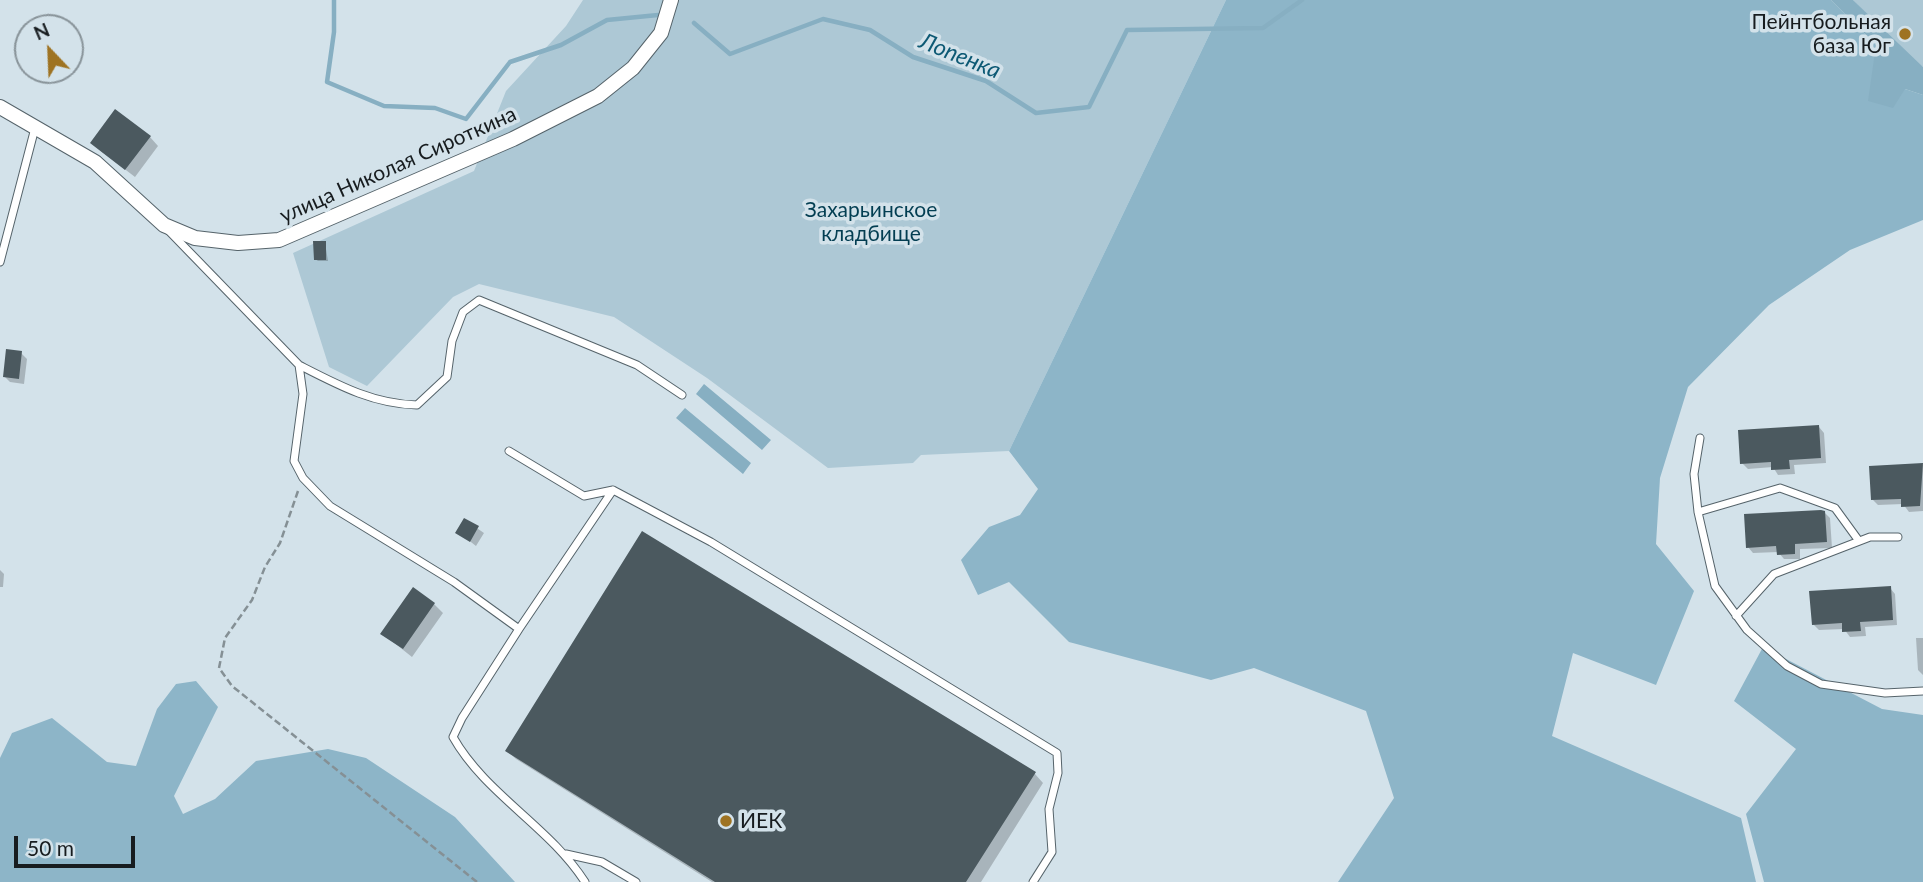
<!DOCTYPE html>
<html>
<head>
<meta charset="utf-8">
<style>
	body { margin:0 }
	#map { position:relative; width:1923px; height:882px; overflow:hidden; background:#d3e2ea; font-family:Lato,sans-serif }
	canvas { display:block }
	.north { position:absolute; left:14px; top:14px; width:70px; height:70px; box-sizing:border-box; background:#d3e2ea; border:2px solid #889399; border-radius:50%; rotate:337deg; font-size:19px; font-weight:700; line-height:28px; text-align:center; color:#171c1f }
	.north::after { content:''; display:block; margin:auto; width:24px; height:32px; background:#9e7322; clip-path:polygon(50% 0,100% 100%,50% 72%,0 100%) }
	.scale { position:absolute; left:14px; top:836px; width:121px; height:32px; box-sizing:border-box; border:4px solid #171c1f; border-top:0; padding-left:9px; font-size:21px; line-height:24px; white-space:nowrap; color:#171c1f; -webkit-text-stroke:5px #d3e2ea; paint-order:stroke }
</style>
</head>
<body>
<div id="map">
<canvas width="1923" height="882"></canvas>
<div class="north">N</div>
<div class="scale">50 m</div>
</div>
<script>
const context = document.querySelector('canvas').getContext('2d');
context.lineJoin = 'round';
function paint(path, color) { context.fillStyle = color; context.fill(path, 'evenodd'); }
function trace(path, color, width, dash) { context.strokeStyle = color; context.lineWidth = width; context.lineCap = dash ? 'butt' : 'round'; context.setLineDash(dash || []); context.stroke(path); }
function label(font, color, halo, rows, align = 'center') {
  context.font = font + ' Lato,sans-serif'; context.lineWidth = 7; context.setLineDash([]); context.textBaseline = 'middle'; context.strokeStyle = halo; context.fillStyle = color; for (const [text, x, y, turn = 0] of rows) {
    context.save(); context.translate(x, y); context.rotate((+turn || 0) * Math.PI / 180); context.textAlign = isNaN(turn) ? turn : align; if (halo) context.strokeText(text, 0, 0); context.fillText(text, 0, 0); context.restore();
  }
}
paint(new Path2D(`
	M583 0H1226L1009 451 921 455 913 463 828 468 707 378 614 317 479 284 453 297 367 386 329 367 293 253 474 171 506 91 566 26Z
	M1853 0H1923V67L1913 61Z`), '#adc8d5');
paint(new Path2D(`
	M1226 0H1831L1876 45 1905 89 1923 95V220L1850 250 1769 305 1688 387 1660 478 1656 544 1694 591 1656 685 1573 653 1552 736 1741 818 1756 882H1338L1394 798 1366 711 1254 668 1211 680 1069 642 1009 582 978 595 961 560 989 527 1020 515 1038 489 1009 451Z
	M1763 647 1882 709 1923 715V882H1764L1746 814 1796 749 1734 701Z
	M196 681 218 707 174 796 183 814 215 799 256 761 328 749 366 758 455 817 515 882H0V758L12 733 52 718 107 762 136 766 157 709 176 684Z`), '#8db5c8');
paint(new Path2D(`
	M1831 0H1853L1923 67V95L1905 89 1893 108 1868 101 1876 45Z
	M704 384 771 440 762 450 696 394Z
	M685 408 751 463 743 474 676 418Z`), '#87afc2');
paint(new Path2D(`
	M150 137 158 146 135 177 101 151Z
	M325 243 328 261H318L315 259Z
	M21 353 27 359 24 384 10 382 5 377Z
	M1819 427 1824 433 1826 463 1794 465 1795 474 1778 475 1773 467 1748 469 1742 463Z
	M1923 465V511L1909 512 1903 504 1878 505 1873 500 1871 468Z
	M1824 512 1830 518 1832 548 1800 549V559H1784L1778 552 1753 553 1748 547Z
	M465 520 484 533 476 546 458 532Z
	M0 570 4 574 3 587H0Z
	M1890 588 1895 594 1897 625 1865 627 1866 636 1850 637 1844 629 1819 630 1813 624Z
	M434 604 443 613 412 657 383 634Z
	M1916 638H1923V675L1918 670Z
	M507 751 1035 774 1043 783 981 882H712L516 759Z`), '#0003');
trace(new Path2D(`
	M334 0V32L327 82 384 106 435 108 466 119 510 62 561 45 607 20 658 15
	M694 23 730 54 823 19 870 30 913 57 986 81 1036 113 1089 107 1127 30 1263 28 1302 0`), '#87afc2', 4.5);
paint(new Path2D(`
	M115 109 151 136 125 170 90 143Z
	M313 241H326V260H314Z
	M6 349 22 351 19 379 3 377Z
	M1819 425 1821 458 1789 460 1790 469 1771 470V462L1740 464 1738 430Z
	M1923 463 1920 506 1901 507V499L1871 500 1869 466Z
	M1821 510 1825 511 1827 542 1795 544V554L1777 555 1776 546 1746 548 1744 514Z
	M464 518 479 526 470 542 455 533Z
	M642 531 1036 772 966 882H715L505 751Z
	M1891 586 1893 620 1860 622 1861 631 1842 632V623L1812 625 1809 591Z
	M413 587 435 603 403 649 380 634Z`), '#4b595f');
const lane = new Path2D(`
	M169 231 299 365 303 394 294 461 303 478 330 506 454 582 519 629
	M0 262 35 128
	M299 365C338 385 373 404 417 405L447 377 452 341 463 312 479 300 637 365 682 395
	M1700 438 1694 474 1698 512 1715 586 1747 630 1787 666 1821 684 1885 693 1923 691
	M509 451 584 496 613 490 711 542 1057 753 1058 773 1049 809 1052 852 1033 882
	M1698 512 1780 488 1835 508 1859 541
	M1736 616 1774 574 1870 537H1898
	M566 854 602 862 636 882
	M585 882C550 827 485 794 453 737L462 718 519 629 613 490`);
const street = new Path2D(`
	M0 107 95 162 164 225 195 238 238 243 279 240 513 139 598 96 633 68 661 33 671 0`);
trace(lane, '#55636a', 9);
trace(street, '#55636a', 16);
trace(new Path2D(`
	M298 491 280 543 265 567 252 600 225 638 219 668 232 686 477 882`), '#859095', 2.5, [7, 3.5]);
trace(lane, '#fff', 7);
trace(street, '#fff', 14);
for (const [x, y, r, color] of [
	[1905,34,7,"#9e7322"],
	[726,821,7,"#9e7322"]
]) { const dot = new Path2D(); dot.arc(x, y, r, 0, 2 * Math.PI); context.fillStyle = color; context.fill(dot); trace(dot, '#d3e2ea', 2.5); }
label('21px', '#171c1f', '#d3e2ea', [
	["Пейнтбольная",1891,22],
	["база Юг",1891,46],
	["ИЕК",740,821,"left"]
], 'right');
label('21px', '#171c1f', '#d3e2ea', [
	["улица Николая Сироткина",398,165,-24]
]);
label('21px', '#033e52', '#d3e2ea', [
	["Захарьинское",871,210],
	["кладбище",871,234]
]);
label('italic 23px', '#0d5974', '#d3e2ea', [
	["Лопенка",960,56,22]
]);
</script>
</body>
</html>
